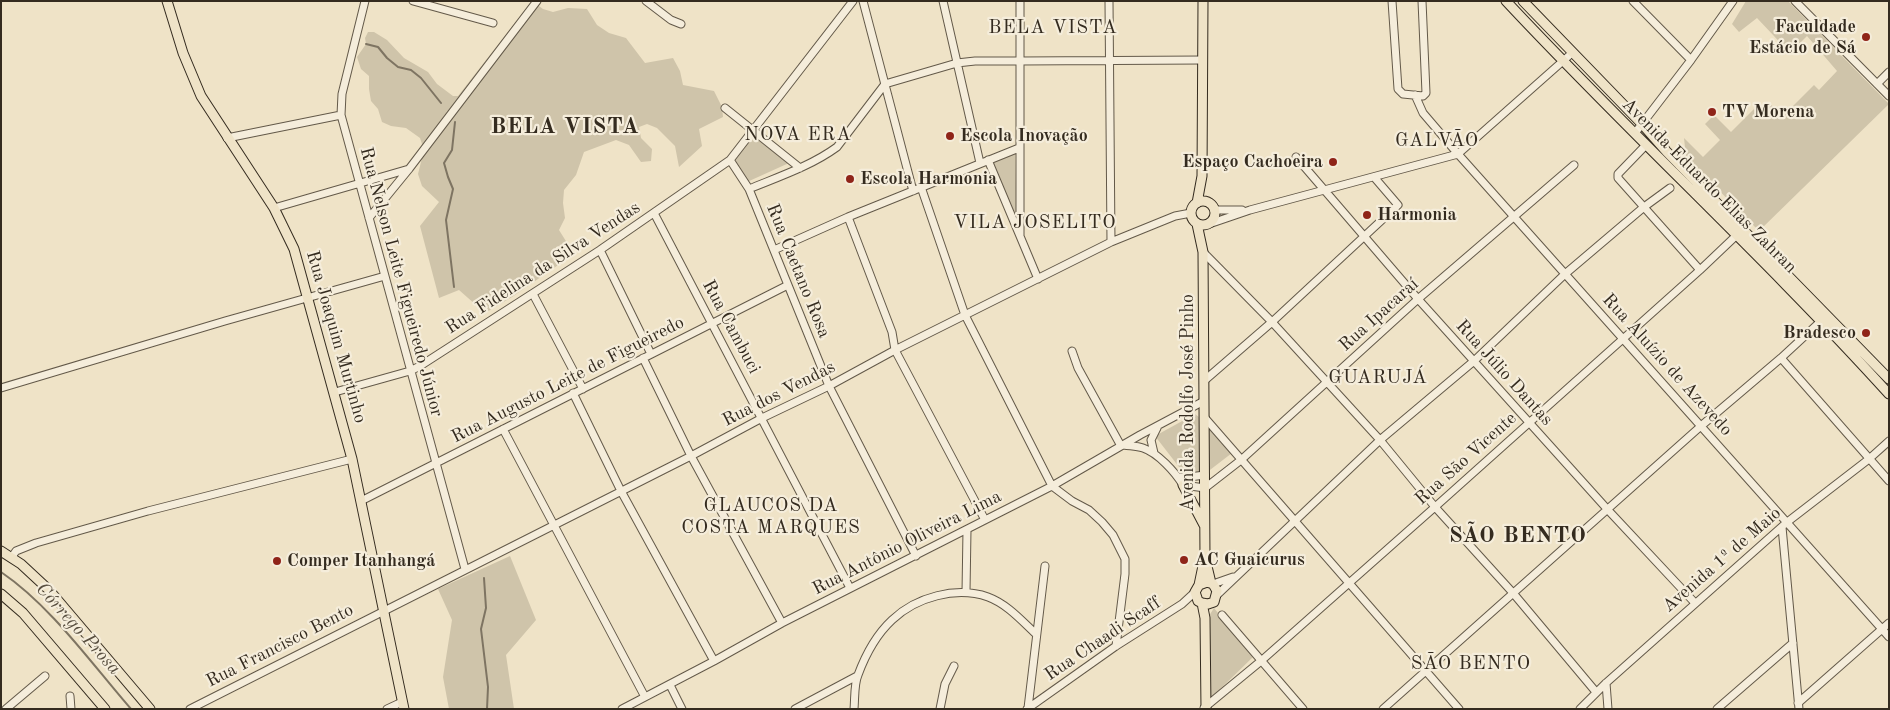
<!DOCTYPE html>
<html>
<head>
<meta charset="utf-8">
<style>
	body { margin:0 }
	#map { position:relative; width:1890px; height:710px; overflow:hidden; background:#efe3c7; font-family:"Old Standard TT",serif }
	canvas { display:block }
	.frame { position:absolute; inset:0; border:2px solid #342b1f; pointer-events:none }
</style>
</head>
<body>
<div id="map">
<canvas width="1890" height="710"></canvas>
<div class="frame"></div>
</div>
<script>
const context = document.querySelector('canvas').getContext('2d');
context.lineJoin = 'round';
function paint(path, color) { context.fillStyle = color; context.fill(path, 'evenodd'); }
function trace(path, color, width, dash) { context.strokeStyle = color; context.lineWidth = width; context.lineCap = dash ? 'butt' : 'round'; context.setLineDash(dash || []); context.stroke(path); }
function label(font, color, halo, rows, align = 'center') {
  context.font = font + ' "Old Standard TT",serif'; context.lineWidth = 4.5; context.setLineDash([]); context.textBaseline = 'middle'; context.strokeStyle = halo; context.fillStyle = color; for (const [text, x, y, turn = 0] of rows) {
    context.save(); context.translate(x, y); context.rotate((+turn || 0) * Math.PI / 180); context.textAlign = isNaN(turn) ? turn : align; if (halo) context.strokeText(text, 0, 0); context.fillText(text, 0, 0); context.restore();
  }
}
paint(new Path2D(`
	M532 1 543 9 553 12 568 8 587 9 597 25 609 33 626 38 645 63 673 58 680 71 683 85 714 91 722 107 723 117 699 129 702 146 679 167 675 146 657 128 647 124 639 127 641 138 652 149 651 161 641 162 629 145 616 140 584 152 576 175 564 190 563 203 565 218 559 230 574 254 512 297 485 313 459 290 439 298 420 226 439 202 422 186 418 174 424 150 420 138 406 128 391 126 382 122 378 109 371 101 369 89V76L361 69 357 57 366 44 365 38 368 32H374L387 40 404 58 428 72 437 84 453 96H458Z
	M1746 1H1788L1889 104 1759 231 1686 157 1684 138 1703 157 1720 140 1705 124 1714 115 1731 132 1754 109 1759 114 1769 103 1783 116 1814 85 1819 90 1837 71 1807 36 1790 53 1757 18 1739 32 1732 24Z
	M753 135 789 163 747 182 735 160Z
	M1015 152 1017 225 991 160Z
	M1195 414 1207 423 1232 453 1206 473 1186 476 1155 436Z
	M510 556 536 620 506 655 514 709H449L443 677 452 620 438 589Z
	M1214 608 1253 657 1210 699 1207 619Z`), '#cfc4aa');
trace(new Path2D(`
	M366 44 378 47 387 58 398 67 411 70 421 78 441 103
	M454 287 446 220 453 189 448 177 444 163 452 150 455 122
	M1 572C51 606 91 663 131 709
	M484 578 486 608 481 629 488 687 487 709`), '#7e7462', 2);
const minor = new Path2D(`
	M365 1 342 94 341 115 465 569
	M413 1 493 23
	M646 1 671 20 681 24
	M863 1 913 191
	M943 1 980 163
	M1109 1 1111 242
	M1392 1 1398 89 1403 94 1423 96 1426 93 1422 1
	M1633 1 1691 60
	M1795 1 1889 96
	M1877 84 1889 72
	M1415 95 1423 113 1458 154 1889 637
	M725 108 800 168
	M1635 133 1691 60 1733 1
	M227 138 341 115
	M1646 145 1618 174V178L1700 270
	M1296 157 1418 299 1608 510 1695 603
	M730 160 749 189 829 386 916 556
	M988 160 1038 279
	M921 187 965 315 1052 486 1072 501 1089 510 1102 522 1113 535 1125 559V574L1116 646
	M749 189C778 177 811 166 837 147L885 84 957 63 975 61H1020L1203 60
	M274 208 409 169
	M1214 210H1242
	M654 213 850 588
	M848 217 892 332 895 350 985 520
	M369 218 409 169 537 1
	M1209 224 1250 210 1458 154 1572 53
	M1020 235V1
	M600 250 651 354
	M774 250 848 217 1019 148
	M1203 252 1272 322 1380 440 1435 507 1513 593 1596 692
	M533 294 583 389
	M1072 351 1078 368 1121 446
	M643 358 691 456 782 623
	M1781 358 1889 481
	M1205 380 1272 322 1398 205 1374 177
	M1 388 225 321 385 276
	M335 392 410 371 420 366 600 250 730 160 853 1
	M573 393 621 491 714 661
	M1205 418 1459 709
	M503 429 645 697
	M1124 445C1130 446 1137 446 1143 448 1158 453 1175 472 1183 485L1205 488 1241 460 1418 299 1574 165
	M1154 453 1151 440 1157 428
	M1178 477H1189L1205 475
	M361 501 788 285
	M1782 527 1799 709
	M11 558 16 551 36 543 148 511 352 459
	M1213 584 1233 577
	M966 592 967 530
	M1217 595 1380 440 1474 361 1565 274 1644 207 1670 188
	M1222 615 1303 709
	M1606 683 1608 709
	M670 685 682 709
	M70 696 71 709
	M1798 703 1889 623
	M1028 708 1045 566
	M1204 708 1261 661 1435 507 1700 270 1740 232
	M6 709 45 676
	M190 709 691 456 762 418 829 386 895 350 1111 242 1175 216 1191 213
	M387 709 402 702
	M622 709 714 661 782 623 1052 486 1140 435 1204 401
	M795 709 857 676
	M854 709C855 698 854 684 858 675 865 656 877 634 892 620 916 597 956 586 988 597 1007 604 1021 620 1036 634
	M940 709 945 684 954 666
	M1027 709 1116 646 1182 604 1195 592
	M1383 709 1701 426 1781 358 1821 321
	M1580 709 1606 683 1786 523 1869 459 1889 441
	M1717 709 1793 643`);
const major = new Path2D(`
	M167 1 183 53 201 96 274 208 294 249 352 459 404 709
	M1506 1C1631 135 1766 258 1889 394
	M1523 1 1643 125 1666 151 1889 379
	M1191 213a12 12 0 1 1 24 0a12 12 0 1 1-24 0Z
	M1197 203 1202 176 1203 1
	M1197 224 1203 252 1205 558 1211 583
	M1183 485 1204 525
	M1 551 21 564 49 590 150 709
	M1199 585 1207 582 1213 584 1217 591 1214 602 1208 604 1202 603 1198 601 1195 592 1199 585 1204 561
	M1 594 23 613 105 709
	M1202 603 1205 618 1206 709`);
trace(minor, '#635949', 9);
trace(major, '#342b1f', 11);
trace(minor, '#f5eddb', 7);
trace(major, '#efe3c7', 9);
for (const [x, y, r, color] of [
	[1866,37,5,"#8f2418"],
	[1712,112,5,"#8f2418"],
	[950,136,5,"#8f2418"],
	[1333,162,5,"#8f2418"],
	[850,179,5,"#8f2418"],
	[1367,215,5,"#8f2418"],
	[1866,333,5,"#8f2418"],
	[1184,560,5,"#8f2418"],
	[277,561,5,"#8f2418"]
]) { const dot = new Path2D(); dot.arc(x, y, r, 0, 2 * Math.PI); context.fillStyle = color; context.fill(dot); trace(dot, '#f5eddb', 2); }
label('bold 18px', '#342b1f', '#f5eddb', [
	["Faculdade",1856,27,"right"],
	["Estácio de Sá",1856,48,"right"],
	["TV Morena",1722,112],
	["Escola Inovação",960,136],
	["Espaço Cachoeira",1323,162,"right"],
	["Escola Harmonia",860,179],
	["Harmonia",1377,215],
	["Bradesco",1856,333,"right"],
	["AC Guaicurus",1194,560],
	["Comper Itanhangá",287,561]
], 'left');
label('18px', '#342b1f', '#f5eddb', [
	["Avenida Eduardo Elias Zahran",1709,186,45],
	["Rua Fidelina da Silva Vendas",543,268,-33],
	["Rua Caetano Rosa",798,271,68],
	["Rua Nelson Leite Figueiredo Júnior",401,282,75],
	["Rua Ipacaraí",1379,315,-42],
	["Rua Cambuci",731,327,62],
	["Rua Joaquim Murtinho",336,337,74],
	["Rua Aluízio de Azevedo",1667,365,48],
	["Rua Júlio Dantas",1504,373,48],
	["Rua Augusto Leite de Figueiredo",568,380,-27],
	["Rua dos Vendas",779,394,-27],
	["Avenida Rodolfo José Pinho",1188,403,-90],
	["Rua São Vicente",1466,459,-42],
	["Rua Antônio Oliveira Lima",907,543,-27],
	["Avenida 1º de Maio",1722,560,-41],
	["Rua Chaadi Scaff",1103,639,-34],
	["Rua Francisco Bento",280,646,-27]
]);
context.letterSpacing = '1px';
label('19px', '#342b1f', '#f5eddb', [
	["BELA VISTA",1053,28],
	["NOVA ERA",798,135],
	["GALVÃO",1437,141],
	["VILA JOSELITO",1035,223],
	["GUARUJÁ",1378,378],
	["GLAUCOS DA",771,506],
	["COSTA MARQUES",771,528],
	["SÃO BENTO",1471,664]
]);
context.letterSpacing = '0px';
label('italic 19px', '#594f40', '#f5eddb', [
	["Córrego Prosa",78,629,48]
]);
context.letterSpacing = '1px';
label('bold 22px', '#342b1f', '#f5eddb', [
	["BELA VISTA",565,127],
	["SÃO BENTO",1518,536]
]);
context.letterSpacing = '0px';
</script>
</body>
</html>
